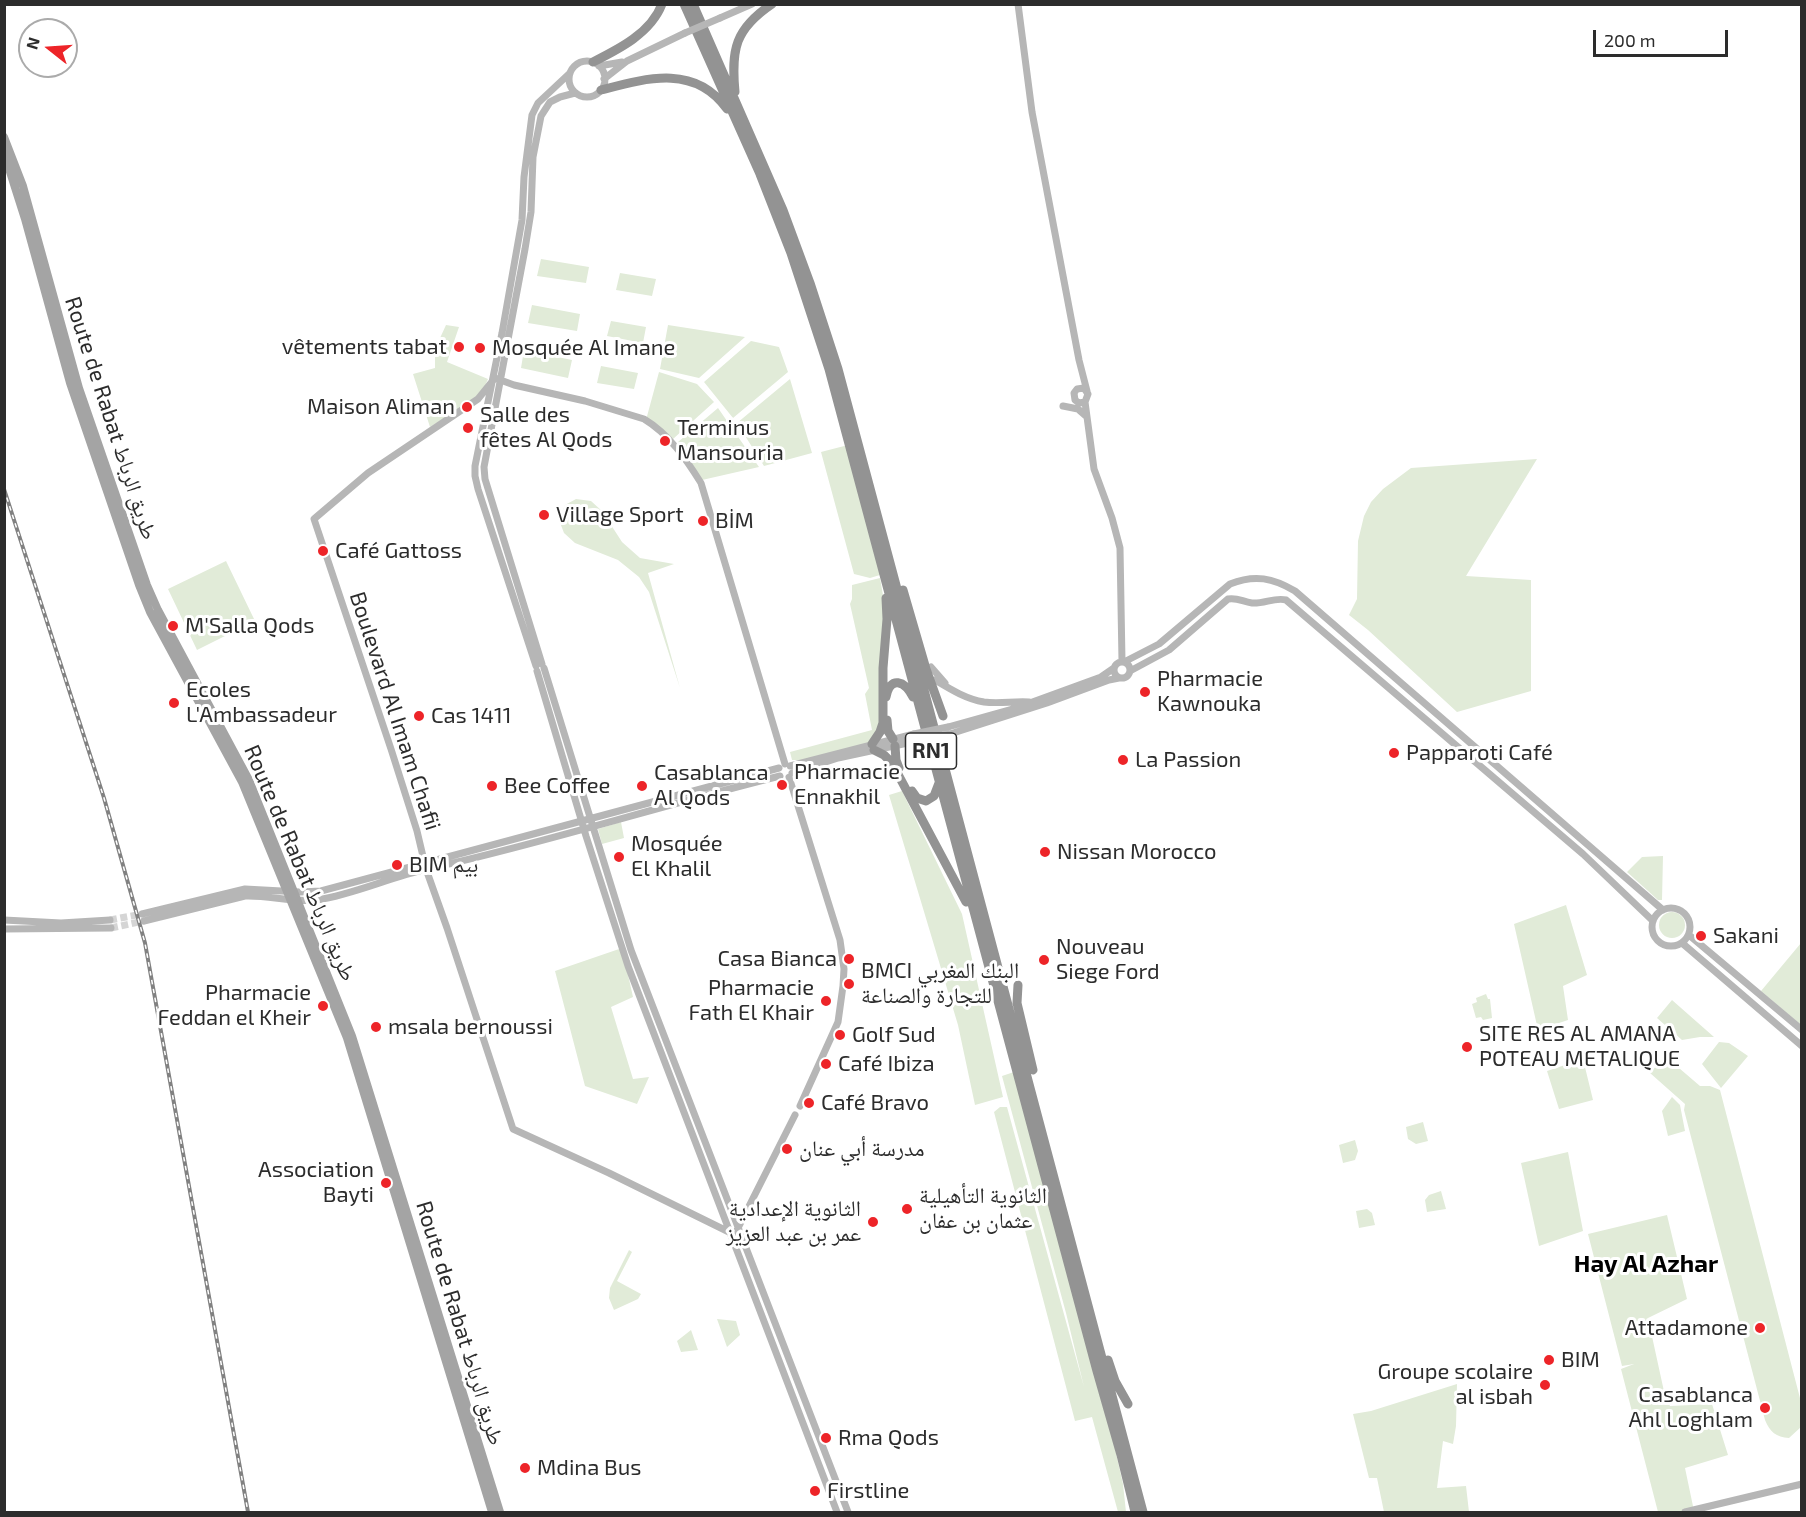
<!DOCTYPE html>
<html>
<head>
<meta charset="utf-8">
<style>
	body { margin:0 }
	#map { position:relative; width:1806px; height:1517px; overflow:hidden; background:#fff; font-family:"Exo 2",sans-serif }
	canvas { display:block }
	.frame { position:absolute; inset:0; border:6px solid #2c2c2c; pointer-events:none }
	.north { position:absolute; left:18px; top:18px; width:60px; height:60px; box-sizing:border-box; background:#fff; border:2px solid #ababab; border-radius:50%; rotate:287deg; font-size:16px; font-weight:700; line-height:24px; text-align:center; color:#2c2c2c }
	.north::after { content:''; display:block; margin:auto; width:21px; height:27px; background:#ed2428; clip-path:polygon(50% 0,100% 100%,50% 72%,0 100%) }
	.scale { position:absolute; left:1593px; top:30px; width:135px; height:27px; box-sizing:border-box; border:3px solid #2c2c2c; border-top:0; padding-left:8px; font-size:18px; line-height:21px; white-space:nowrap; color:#2c2c2c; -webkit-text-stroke:4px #fff; paint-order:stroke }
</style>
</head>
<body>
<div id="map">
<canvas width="1806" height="1517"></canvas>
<div class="frame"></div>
<div class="north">N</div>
<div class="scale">200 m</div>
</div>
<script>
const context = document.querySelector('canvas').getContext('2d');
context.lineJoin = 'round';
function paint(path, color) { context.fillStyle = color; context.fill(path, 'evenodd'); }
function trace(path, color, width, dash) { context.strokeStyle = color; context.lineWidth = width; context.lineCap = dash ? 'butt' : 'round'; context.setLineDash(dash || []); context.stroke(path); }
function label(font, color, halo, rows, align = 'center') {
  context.font = font + ' "Exo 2","Noto Naskh Arabic",sans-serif'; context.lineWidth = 6; context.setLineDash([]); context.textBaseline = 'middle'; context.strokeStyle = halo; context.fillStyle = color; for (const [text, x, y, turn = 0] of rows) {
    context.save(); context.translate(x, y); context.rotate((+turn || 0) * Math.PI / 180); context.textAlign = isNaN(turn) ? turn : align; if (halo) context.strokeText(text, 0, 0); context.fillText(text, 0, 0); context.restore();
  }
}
paint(new Path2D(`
	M541 259 589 267 586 283 537 276Z
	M620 273 656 279 652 296 616 290Z
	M532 305 580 314 577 331 528 323Z
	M611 321 646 327 643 343 607 336Z
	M446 325 459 327 447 362 488 379 481 395 430 427 413 374 435 368V349Z
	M668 325 745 337 699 378 660 369Z
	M751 341 779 347 788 372 733 418 704 382Z
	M524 350 572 360 568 378 521 368Z
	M601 366 638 373 634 389 597 383Z
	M659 372 697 384 714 402 673 439 646 420Z
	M790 379 812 453 764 466 737 423Z
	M718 408 759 467 702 480 678 442Z
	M848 445 880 575 870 578 854 574 821 452Z
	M1537 459 1466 576 1531 580V691L1457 712 1368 630 1349 615 1357 599 1358 541 1364 516 1371 502 1383 489 1411 468Z
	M576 499 591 501 602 511 622 542 640 558 674 564 648 573 680 688 649 592 639 577 618 560 575 543 564 533 559 520 565 505Z
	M226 561 255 621 197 650 168 589Z
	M880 578 884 601 883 728 874 742 806 760H792L790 752 872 730 865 694 869 688 850 604 852 599V585Z
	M902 791 962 914 1003 1097 975 1105 958 1025 889 795Z
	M621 822 624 838 602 844 598 829Z
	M1663 856 1662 900H1658L1627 872 1642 857Z
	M1566 905 1587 975 1563 986 1568 1020 1538 1030 1514 924Z
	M1659 925a13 13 0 1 1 26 0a13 13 0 1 1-26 0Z
	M1801 943V1025L1761 991Z
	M622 948 633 997 611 1007 633 1079 649 1077 637 1104 585 1086 555 971Z
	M1486 994 1488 999H1490L1492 1018 1483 1020 1481 1017 1476 1018 1472 1004 1477 1002 1476 998Z
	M1672 1000 1714 1037H1700L1682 1040 1657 1018Z
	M1719 1042 1729 1043 1748 1056 1721 1088 1702 1064Z
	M1665 1056 1700 1086H1710L1720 1090 1801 1402V1427L1789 1438C1776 1437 1770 1432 1765 1420L1684 1110 1685 1104 1650 1073Z
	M1583 1059 1593 1100 1559 1109 1547 1071Z
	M1014 1072 1113 1440 1123 1484 1126 1512H1118L1092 1417 1075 1421 994 1112 1000 1107H1007L1084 1387 1066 1313 1002 1076Z
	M1672 1097 1680 1105 1685 1131 1668 1136 1662 1111Z
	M1423 1122 1428 1141 1416 1144 1408 1139 1406 1127Z
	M1355 1140 1358 1151 1355 1160 1343 1163 1339 1145Z
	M1568 1152 1583 1231 1539 1246 1521 1163Z
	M1441 1191 1446 1209 1427 1212 1425 1200 1429 1195Z
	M1367 1209 1372 1213 1375 1225 1359 1228 1356 1211Z
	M1667 1215 1687 1299 1648 1318 1665 1396 1670 1406 1712 1404 1728 1455 1685 1468 1694 1511 1658 1512 1621 1369 1634 1364 1622 1366 1588 1234Z
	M629 1250 632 1252 617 1281 641 1294 638 1299 614 1310 609 1298 610 1288Z
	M717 1319 736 1321 740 1335 727 1347Z
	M691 1330 698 1350 681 1352 677 1341Z
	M1457 1384 1456 1426 1453 1444 1443 1441 1437 1488 1466 1486 1469 1512H1384L1377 1478H1369L1353 1414 1371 1411Z`), '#e1ebd8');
trace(new Path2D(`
	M110 920 142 914
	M111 928 144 921`), '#d5d5d5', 7, [7, 3.5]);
trace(new Path2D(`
	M1018 4 1032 112 1079 360 1087 391
	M720 18 752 4
	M569 79a18 18 0 1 1 36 0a18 18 0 1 1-36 0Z
	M599 66 622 62
	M604 79 627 61 685 33
	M1085 402 1079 403 1075 400 1074 393 1077 389 1084 388 1088 394 1085 402 1094 469 1112 518 1120 548 1122 661
	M1063 406 1078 409 1086 416
	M1114 670a8 8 0 1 1 16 0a8 8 0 1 1-16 0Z
	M1124 662 1159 644 1230 584C1255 574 1273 578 1295 591L1663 910
	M542 664 485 479 484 467 525 249 531 212 533 157 541 116 550 102 560 97 575 93
	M536 666 478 489 475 476V466L502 333 522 220 524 177 532 115 538 103 570 73
	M931 667 945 683
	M544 668 631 950 848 1512
	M537 671 586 836 628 966 837 1512
	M1130 671 1169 650 1228 599C1237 597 1243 602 1252 603 1264 604 1275 597 1286 600L1583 854 1653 921
	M935 680C950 689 966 699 984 702 999 704 1014 701 1029 702
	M948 727 1016 708 1101 677 1114 668
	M950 734 1047 703 1109 680 1119 678
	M790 766 914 734
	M792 773 838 758 917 741
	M789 777 840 940 844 969 843 986 838 1022 800 1106
	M1652 927a19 19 0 1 1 38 0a19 19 0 1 1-38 0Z
	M142 914 245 889 300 892 321 891 779 768
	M4 920 61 923 110 920
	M144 921 245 896C269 895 293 903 317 900 355 894 390 877 427 869 546 843 662 805 780 776
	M4 929 111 928
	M1689 935 1802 1030
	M1682 943 1802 1046
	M736 1232 795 1115
	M731 1233 609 1173 513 1129 447 928 426 869 417 831 391 749 314 519 368 473 478 399 495 378 514 385 585 401 644 419C669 434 686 459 701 483L785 764
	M1685 1512 1802 1484`), '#b6b6b6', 7);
trace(new Path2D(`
	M4 137 23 186 79 388 147 585 158 610 249 780 352 1036 500 1512
	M4 153 25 219 70 383 139 585 150 612 242 782 347 1038 492 1512`), '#a4a4a4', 8);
trace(new Path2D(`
	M684 4 760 174 791 253 829 369 1097 1371 1121 1455 1135 1512
	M693 4 783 210 810 283 838 369C940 750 1043 1131 1143 1512
	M593 62C619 49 651 33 662 4
	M601 90C647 78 695 64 727 109
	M735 92C731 49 735 29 772 4
	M903 590 926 669 943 716
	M886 697C890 675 905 681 913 697
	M887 720 888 731 893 739
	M872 744 880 732 883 723V668L887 619 886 598
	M895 746 896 760 899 768
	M874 750 884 755 892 763 966 902
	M912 791 917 798 926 801 934 796 939 783
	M1018 985 1017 1003 1033 1070
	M1108 1360 1115 1381 1128 1404`), '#939393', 9);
const rail = new Path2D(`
	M4 489 104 798 145 943 248 1512`);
trace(rail, '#818181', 4);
trace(rail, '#fff', 1.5, [4.5]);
trace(new Path2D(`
	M685 33 720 18
	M914 734 948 727
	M917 741 950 734`), '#b6b6b6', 7);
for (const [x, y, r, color] of [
	[459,347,6,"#ed2428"],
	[480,348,6,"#ed2428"],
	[467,407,6,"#ed2428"],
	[468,428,6,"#ed2428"],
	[665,441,6,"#ed2428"],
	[544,515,6,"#ed2428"],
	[703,521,6,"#ed2428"],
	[323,551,6,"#ed2428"],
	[173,626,6,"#ed2428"],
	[1145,692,6,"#ed2428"],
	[174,703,6,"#ed2428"],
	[419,716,6,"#ed2428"],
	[1394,753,6,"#ed2428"],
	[1123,760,6,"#ed2428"],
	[782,785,6,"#ed2428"],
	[492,786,6,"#ed2428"],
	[642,786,6,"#ed2428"],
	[1045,852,6,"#ed2428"],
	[619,857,6,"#ed2428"],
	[397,865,6,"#ed2428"],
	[1701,936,6,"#ed2428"],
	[849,959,6,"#ed2428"],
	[1044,960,6,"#ed2428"],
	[849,984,6,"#ed2428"],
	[826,1001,6,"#ed2428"],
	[323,1006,6,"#ed2428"],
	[376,1027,6,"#ed2428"],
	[840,1035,6,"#ed2428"],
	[1467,1047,6,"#ed2428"],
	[826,1064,6,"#ed2428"],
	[809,1103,6,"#ed2428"],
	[787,1149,6,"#ed2428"],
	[386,1183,6,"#ed2428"],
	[907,1209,6,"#ed2428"],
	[873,1222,6,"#ed2428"],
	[1760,1328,6,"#ed2428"],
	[1549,1360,6,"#ed2428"],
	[1545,1385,6,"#ed2428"],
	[1765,1408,6,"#ed2428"],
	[826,1438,6,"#ed2428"],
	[525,1468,6,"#ed2428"],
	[815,1491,6,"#ed2428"]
]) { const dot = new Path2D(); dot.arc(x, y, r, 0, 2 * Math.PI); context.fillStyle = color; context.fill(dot); trace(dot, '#fff', 2); }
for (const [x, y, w] of [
	[931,751,51]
]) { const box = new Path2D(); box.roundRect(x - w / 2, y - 18, w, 36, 4.5); context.fillStyle = '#fff'; context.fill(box); trace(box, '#2c2c2c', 1.5); }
label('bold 21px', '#2c2c2c', null, [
	["RN1",931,751]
]);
label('22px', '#2c2c2c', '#fff', [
	["vêtements tabat",447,347,"right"],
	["Mosquée Al Imane",492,348],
	["Maison Aliman",455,407,"right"],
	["Salle des",480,415],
	["fêtes Al Qods",480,440],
	["Terminus",677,428],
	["Mansouria",677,453],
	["Village Sport",556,515],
	["BİM",715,521],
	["Café Gattoss",335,551],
	["M'Salla Qods",185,626],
	["Pharmacie",1157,679],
	["Kawnouka",1157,704],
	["Ecoles",186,690],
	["L'Ambassadeur",186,715],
	["Cas 1411",431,716],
	["Papparoti Café",1406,753],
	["La Passion",1135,760],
	["Pharmacie",794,772],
	["Ennakhil",794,797],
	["Casablanca",654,773],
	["Al Qods",654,798],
	["Bee Coffee",504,786],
	["Mosquée",631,844],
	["El Khalil",631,869],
	["Nissan Morocco",1057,852],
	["BIM بيم",409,865],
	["Sakani",1713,936],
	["Nouveau",1056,947],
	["Siege Ford",1056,972],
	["Casa Bianca",837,959,"right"],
	["BMCI البنك المغربي",861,971],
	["للتجارة والصناعة",861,996],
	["Pharmacie",814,988,"right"],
	["Fath El Khair",814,1013,"right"],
	["Pharmacie",311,993,"right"],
	["Feddan el Kheir",311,1018,"right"],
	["msala bernoussi",388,1027],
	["SITE RES AL AMANA",1479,1034],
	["POTEAU METALIQUE",1479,1059],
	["Golf Sud",852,1035],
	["Café Ibiza",838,1064],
	["Café Bravo",821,1103],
	["مدرسة أبي عنان",799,1149],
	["Association",374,1170,"right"],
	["Bayti",374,1195,"right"],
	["الثانوية التأهيلية",919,1196],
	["عثمان بن عفان",919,1221],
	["الثانوية الإعدادية",861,1209,"right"],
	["عمر بن عبد العزيز",861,1234,"right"],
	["Attadamone",1748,1328,"right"],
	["BIM",1561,1360],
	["Groupe scolaire",1533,1372,"right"],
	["al isbah",1533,1397,"right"],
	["Casablanca",1753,1395,"right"],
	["Ahl Loghlam",1753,1420,"right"],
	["Rma Qods",838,1438],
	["Mdina Bus",537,1468],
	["Firstline",827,1491]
], 'left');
label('22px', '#2c2c2c', '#fff', [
	["Route de Rabat طريق الرباط",111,418,72],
	["Boulevard Al Imam Chafii",395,711,72],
	["Route de Rabat طريق الرباط",300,863,67],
	["Route de Rabat طريق الرباط",460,1323,73]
]);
label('bold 24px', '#000', '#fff', [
	["Hay Al Azhar",1646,1264]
]);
</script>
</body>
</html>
